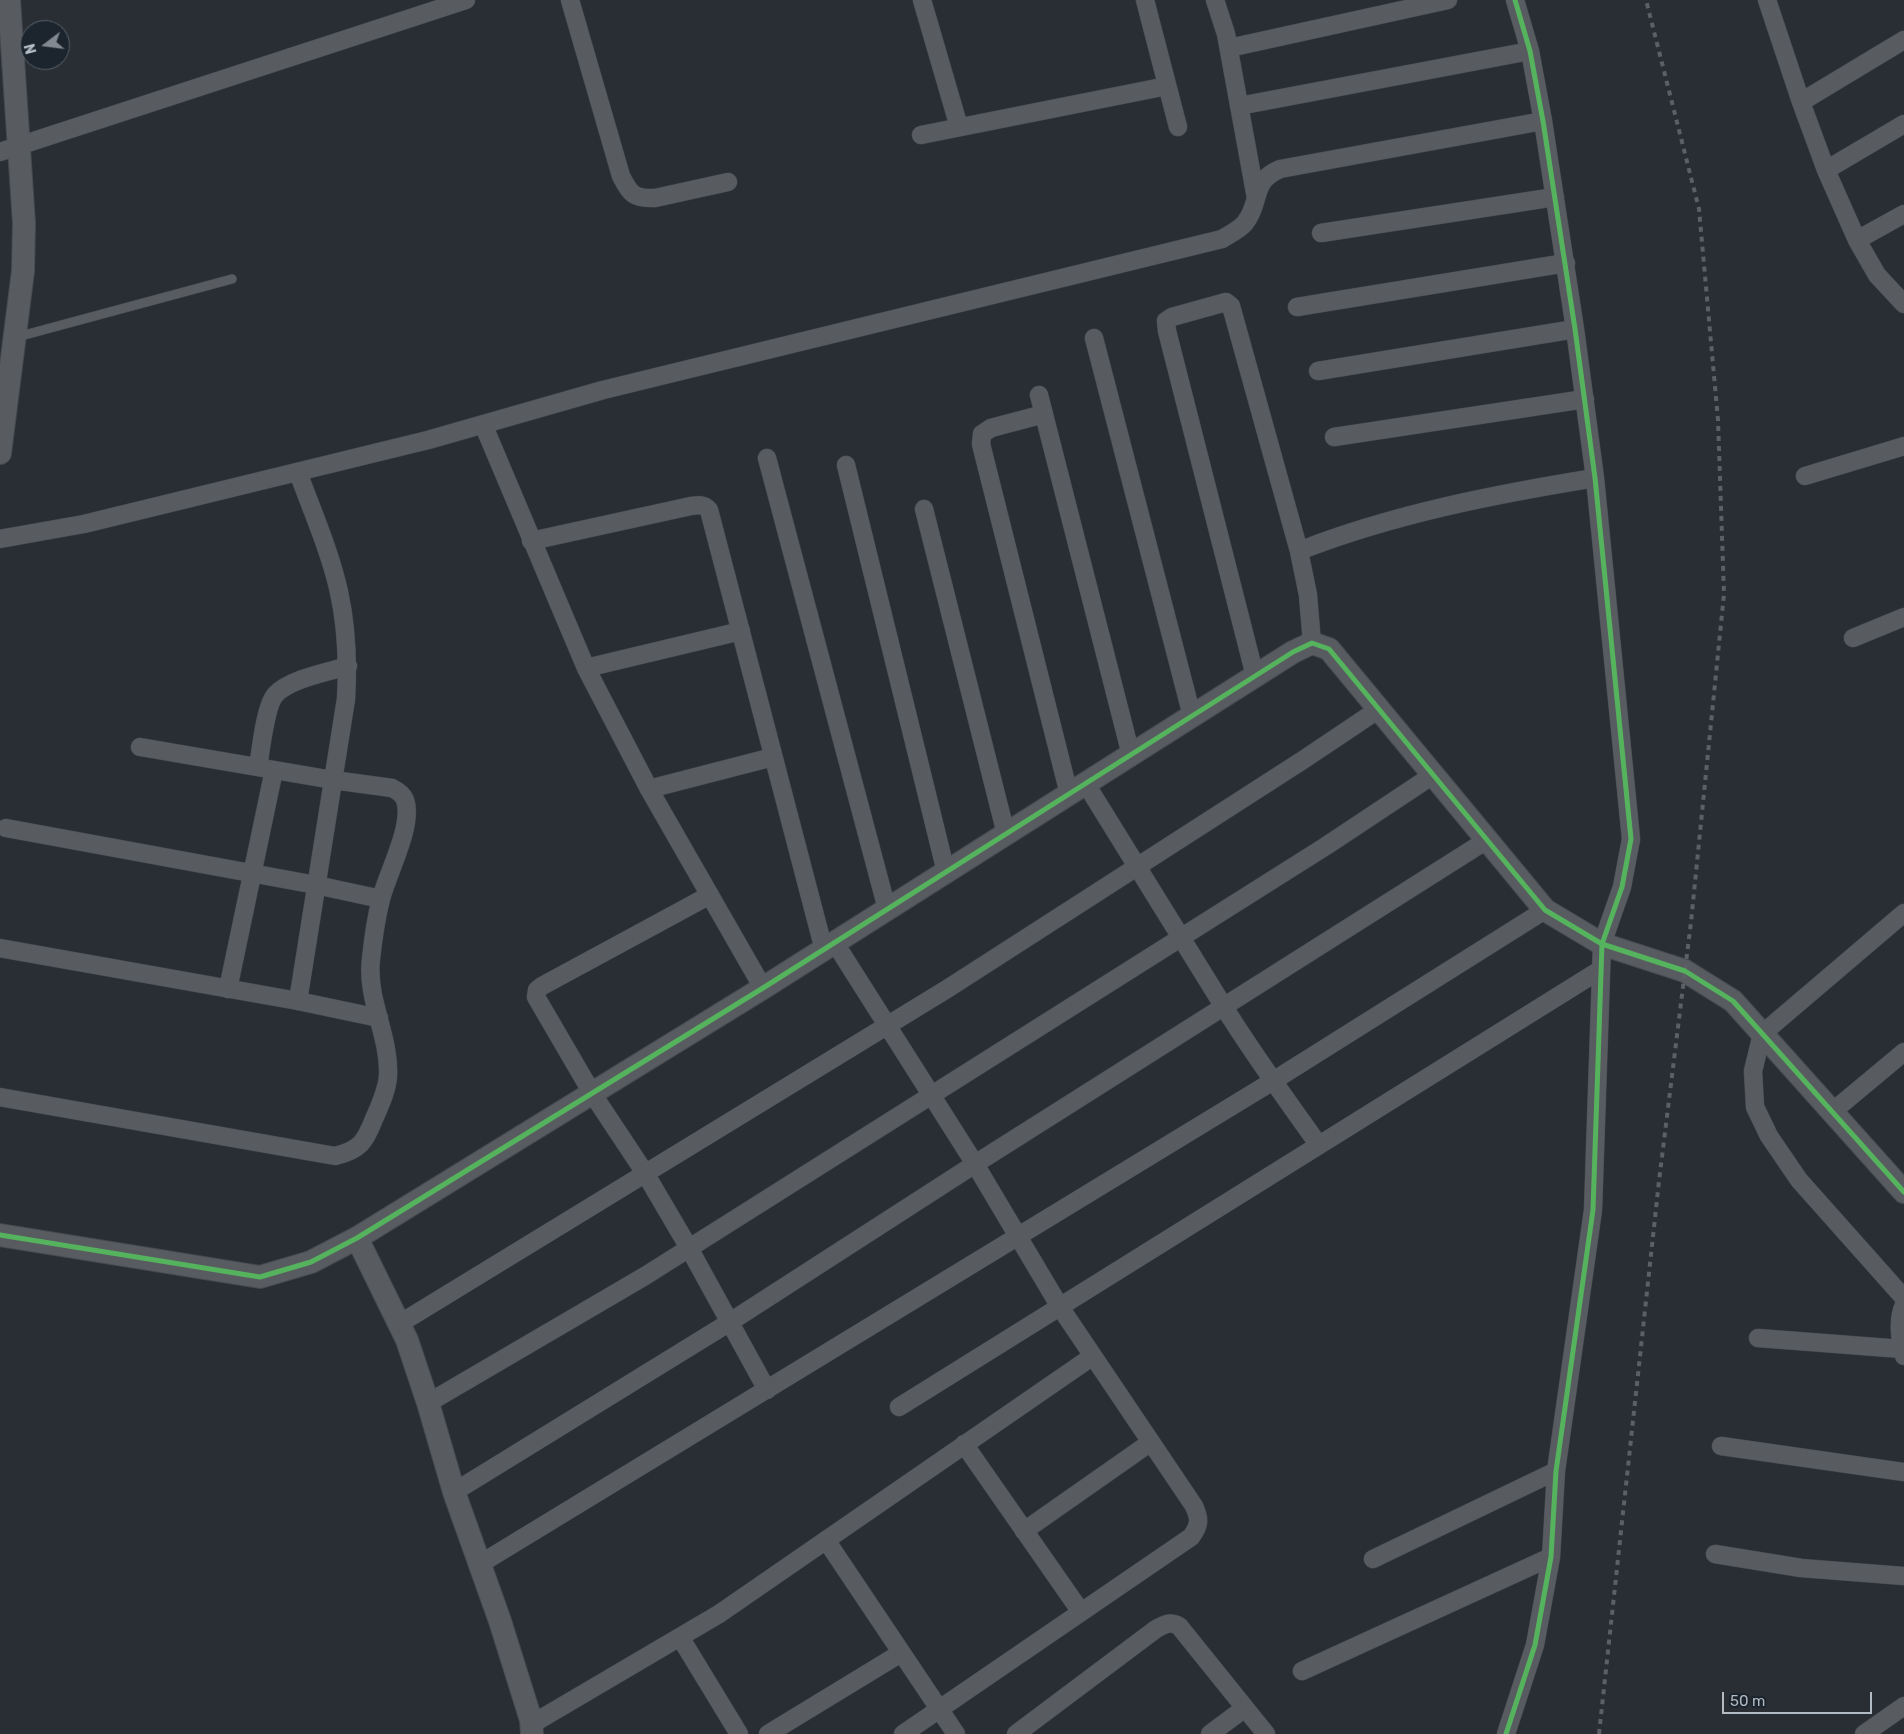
<!DOCTYPE html>
<html>
<head>
<meta charset="utf-8">
<style>
	body { margin:0 }
	#map { position:relative; width:1904px; height:1734px; overflow:hidden; background:#282e33; font-family:Rubik,sans-serif }
	canvas { display:block }
	.north { position:absolute; left:20px; top:20px; width:50px; height:50px; box-sizing:border-box; background:#1c242d; border:1px solid #586069; border-radius:50%; rotate:255deg; font-size:14px; font-weight:700; line-height:20px; text-align:center; color:#b2bac4 }
	.north::after { content:''; display:block; margin:auto; width:18px; height:22px; background:#828991; clip-path:polygon(50% 0,100% 100%,50% 72%,0 100%) }
	.scale { position:absolute; left:1722px; top:1692px; width:150px; height:22px; box-sizing:border-box; border:2px solid #b2bac4; border-top:0; padding-left:6px; font-size:15px; line-height:18px; white-space:nowrap; color:#b2bac4; -webkit-text-stroke:4px #1c242d; paint-order:stroke }
</style>
</head>
<body>
<div id="map">
<canvas width="1904" height="1734"></canvas>
<div class="north">N</div>
<div class="scale">50 m</div>
</div>
<script>
const context = document.querySelector('canvas').getContext('2d');
context.lineJoin = 'round';
function trace(path, color, width, dash) { context.strokeStyle = color; context.lineWidth = width; context.lineCap = dash ? 'butt' : 'round'; context.setLineDash(dash || []); context.stroke(path); }
const service = new Path2D(`
	M17 337 232 279`);
const minor = new Path2D(`
	M570 0 621 176C630 194 634 199 655 198L728 182
	M922 0 959 127
	M1145 0 1178 127
	M1215 0 1226 34 1256 198
	M1767 0 1801 102 1826 170 1857 240 1877 275 1904 304
	M1229 48 1448 0
	M1801 102 1904 40
	M1239 106 1530 51
	M921 135 1167 86
	M0 152 466 0
	M1826 170 1904 124
	M1321 233 1555 197
	M1857 240 1904 214
	M1297 307 1566 263
	M1094 338 1192 716
	M1318 371 1575 329
	M1039 395 1131 755
	M1044 414 991 428 982 434 981 444 1069 794
	M483 424 586 668 649 789 763 988
	M1334 437 1585 399
	M767 458 887 909
	M846 465 946 872
	M298 472C312 511 330 551 339 592 347 628 348 663 346 699L298 1001
	M1805 476 1904 446
	M924 509 1006 834
	M0 539 84 524 428 440 603 390 1222 239C1230 234 1239 230 1245 223 1262 201 1250 182 1280 169L1543 121
	M531 541 691 506C698 505 704 504 709 510L824 950
	M1299 551C1393 514 1496 494 1595 478
	M1853 638 1904 617
	M586 668 741 631
	M1255 676 1167 331 1166 321 1172 317 1226 302 1231 306 1299 551 1308 595 1312 643
	M258 767C261 750 265 707 275 695 289 679 328 672 348 666
	M1086 784C1132 858 1178 932 1224 1007 1253 1054 1286 1099 1318 1144
	M649 789 773 757
	M6 828 316 885 381 899
	M710 895 542 986 537 990 536 997 592 1093 645 1173 689 1248 767 1390
	M1904 913 1762 1034 1753 1071 1755 1107 1769 1136 1799 1180 1904 1298
	M835 943 975 1164 1060 1307 1194 1506C1200 1519 1200 1525 1191 1537L903 1734
	M0 948 298 1001 379 1018
	M228 989 274 770
	M0 1097 335 1156C360 1150 365 1142 374 1119 380 1105 387 1091 388 1076 390 1036 366 999 371 959 373 940 376 918 381 899 387 874 414 825 405 800 403 794 398 791 392 788L333 780 140 747
	M1832 1112 1904 1052
	M1904 1305C1897 1320 1900 1339 1904 1356
	M399 1324 947 989 1303 760 1379 709
	M1758 1338 1902 1349
	M428 1403 645 1276 1326 846 1433 775
	M899 1407 1600 970
	M964 1444 1081 1612
	M1721 1446 1904 1472
	M454 1492 730 1322 975 1164 1487 840
	M1024 1531 1151 1442
	M826 1540 956 1734
	M1715 1554 1801 1568 1904 1576
	M1373 1559 1556 1471
	M480 1564 1273 1081 1545 910
	M680 1637 739 1734
	M1302 1671 1551 1557
	M532 1724 719 1614 1093 1356
	M768 1734 901 1653
	M1016 1734 1156 1629C1165 1624 1170 1621 1179 1626L1266 1734
	M1210 1734 1245 1708
	M1506 1734 1535 1645 1551 1557 1556 1471 1593 1210 1602 944 1622 887 1631 839 1595 478 1575 329 1543 121 1530 51 1515 0
	M1864 1734 1904 1706`);
const tertiary = new Path2D(`
	M0 453 23 271 24 223 9 0
	M0 1235 260 1277 311 1262 357 1238 763 988 1293 652 1312 643 1329 649 1545 910 1602 944 1685 971 1733 1001 1904 1192
	M357 1238 407 1340 428 1403 454 1492 500 1621 531 1720 532 1734`);
trace(service, '#464a4e', 10);
trace(minor, '#464a4e', 19);
trace(tertiary, '#464a4e', 24);
trace(service, '#585c61', 9);
trace(minor, '#585c61', 18);
trace(tertiary, '#585c61', 22);
trace(new Path2D(`
	M1599 1734 1659 1181 1691 922 1724 594 1718 420 1699 209 1646 0`), '#5c6065', 4, [5, 5]);
trace(new Path2D(`
	M0 1235 260 1277 311 1262 357 1238 763 988 1293 652 1312 643 1329 649 1545 910 1602 944 1685 971 1733 1001 1904 1192
	M1506 1734 1535 1645 1551 1557 1556 1471 1593 1210 1602 944 1622 887 1631 839 1595 478 1575 329 1543 121 1530 51 1515 0`), '#56b35d', 5);
</script>
</body>
</html>
